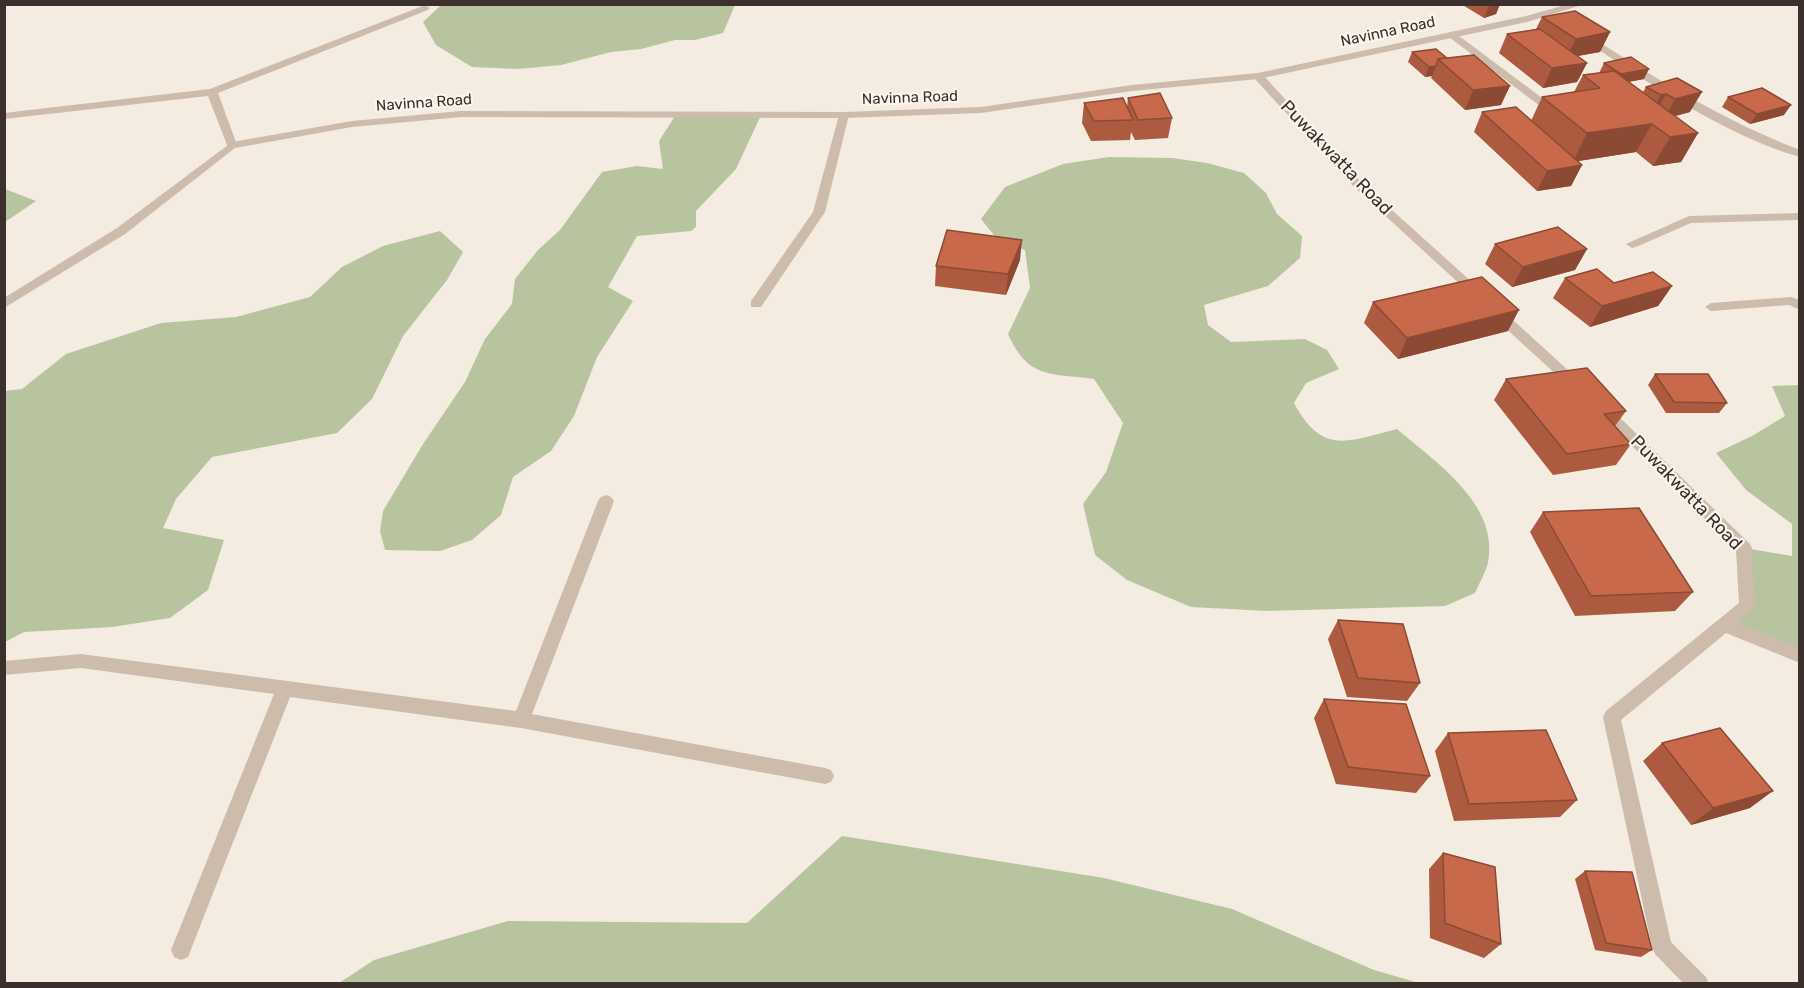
<!DOCTYPE html>
<html>
<head>
<meta charset="utf-8">
<style>
	body { margin:0 }
	#map { position:relative; width:1804px; height:988px; overflow:hidden; background:#f4ebe1; font-family:Rubik,sans-serif }
	canvas { display:block }
	.frame { position:absolute; inset:0; border:6px solid #3b302b; pointer-events:none }
</style>
</head>
<body>
<div id="map">
<canvas width="1804" height="988"></canvas>
<div class="frame"></div>
</div>
<script>
const context = document.querySelector('canvas').getContext('2d');
context.lineJoin = 'round';
function paint(path, color) { context.fillStyle = color; context.fill(path, 'evenodd'); }
function trace(path, color, width, dash) { context.strokeStyle = color; context.lineWidth = width; context.lineCap = dash ? 'butt' : 'round'; context.setLineDash(dash || []); context.stroke(path); }
function label(font, color, halo, rows, align = 'center') {
  context.font = font + ' Rubik,sans-serif'; context.lineWidth = 4.5; context.setLineDash([]); context.textBaseline = 'middle'; context.strokeStyle = halo; context.fillStyle = color; for (const [text, x, y, turn = 0] of rows) {
    context.save(); context.translate(x, y); context.rotate((+turn || 0) * Math.PI / 180); context.textAlign = isNaN(turn) ? turn : align; if (halo) context.strokeText(text, 0, 0); context.fillText(text, 0, 0); context.restore();
  }
}
paint(new Path2D(`
	M448 4H735V5L723 33 695 40H675L641 49 611 52 561 65 518 69 472 67 436 45 423 22 440 6Z
	M677 113 761 115 736 169 696 211V227L691 231 637 236 608 287 633 301 597 357 574 416 551 451 513 477 501 515 472 540 440 551 385 550 380 531 383 511 423 444 465 382 485 339 512 304 515 279 538 250 560 230 602 172 637 166 663 169 659 141Z
	M1109 157 1172 158 1207 163 1244 173 1266 193 1277 214 1302 236 1300 258 1268 286 1204 305 1208 325 1231 342 1305 339 1327 350 1339 369 1306 383 1294 403C1322 455 1346 442 1397 429 1435 462 1500 504 1488 563 1485 573 1479 584 1475 593L1445 606 1267 611 1191 607 1127 580 1095 555 1083 504 1106 472 1123 423 1094 379C1050 373 1028 379 1008 334L1030 288 1025 250 997 239 981 219 1005 187 1063 164Z
	M5 189 36 201 5 222Z
	M440 231 463 252 447 280 403 336 372 399 337 433 212 457 176 499 163 528 224 540 208 590 170 618 112 627 24 632 5 642V391L22 389 66 354 161 323 236 317 310 297 342 267 383 246Z
	M1799 385V656L1725 625 1747 606 1744 548 1792 556V524L1746 490 1716 453 1752 436 1785 416 1772 386Z
	M842 836 1104 878 1232 909 1374 970 1419 983H339L374 960 508 921 747 923Z`), '#b8c4a0');
paint(new Path2D(`
	M1449 33H1455L1557 109V113H1549L1449 37Z`), '#cdbbac');
paint(new Path2D(`
	M425 5 430 8 428 10 218 93 237 145 236 147 227 145 208 96 4 119V113L210 89Z
	M1584 36H1590C1657 80 1725 121 1800 150V157C1726 136 1647 82 1584 40Z
	M1254 74H1262L1364 185 1483 292V298H1475L1356 189 1254 78Z
	M844 112 849 115 825 212 761 307H751V301L813 212 839 115Z
	M1800 213V220L1691 223 1636 247 1632 248 1626 244 1689 216Z
	M1791 297 1800 300V310L1789 305 1711 311 1705 307 1711 303Z
	M1496 308 1501 309 1581 382 1583 385 1581 388H1571L1491 315 1490 312 1491 309Z
	M1603 404 1608 406 1750 544 1752 548 1755 606 1738 623 1800 648V663L1726 633 1621 720 1671 942 1706 977 1709 984H1684L1655 954 1652 947 1603 717 1606 711 1739 603 1736 550 1598 412 1596 409Z
	M606 495 611 497 614 501 532 714 825 768 831 770 834 776 831 782 825 784 521 728 290 697 188 957 181 960 174 957 171 950 274 694 81 668 4 675V661L81 654 516 711 598 501 601 497Z`), '#cdbbac');
paint(new Path2D(`
	M1569 4H1585L1527 22 1258 79 1132 91 981 113 844 118 461 117 352 127 235 148 125 234 4 308V298L117 228 232 142 352 121 461 111 844 112 981 107 1132 85 1258 73 1526 16Z`), '#cdbbac');
paint(new Path2D(`
	M1461 4H1500L1496 14 1484 18Z
	M1542 17 1610 32 1600 52 1578 56 1587 63 1577 82 1543 88 1499 53 1507 34 1536 29Z
	M1436 49 1501 105 1465 110 1431 78 1432 76 1425 77 1408 62 1412 52Z
	M1604 63 1644 79 1629 82 1643 92 1646 87 1677 78 1690 112 1675 116 1698 133 1681 162 1653 166 1636 152 1577 161 1582 165 1571 186 1537 191 1474 132 1482 112 1531 121 1542 97 1574 92 1583 75 1599 73Z
	M1728 97 1784 115 1750 124 1722 107Z
	M1128 98 1172 118 1168 138 1135 140 1131 132 1130 140 1091 141 1082 123 1084 103 1127 107Z
	M1495 244 1587 249 1575 270 1512 287 1485 264Z
	M1020 260 1006 295 935 286 936 266Z
	M1565 278 1614 283 1672 286 1658 306 1590 327 1553 298Z
	M1373 302 1508 331 1398 359 1364 323Z
	M1655 374 1727 403 1719 413H1666L1648 385Z
	M1506 379 1626 411 1615 426 1631 444 1616 465 1553 475 1494 400Z
	M1543 512 1693 592 1675 611 1575 616 1530 532Z
	M1338 620 1420 683 1407 701 1347 697 1328 639Z
	M1324 699 1430 776 1416 793 1336 784 1314 718Z
	M1448 733 1577 800 1560 817 1454 821 1435 751Z
	M1662 743 1750 808 1691 825 1643 761Z
	M1443 853 1501 944 1484 958 1430 938 1429 869Z
	M1585 871 1652 950 1641 957 1595 950 1575 879Z`), '#ac5a40');
paint(new Path2D(`
	M1490 4H1500L1496 14 1484 18Z
	M1610 32 1600 52 1566 58 1576 39Z
	M1587 63 1577 82 1543 88 1552 68Z
	M1436 66 1432 76 1425 77 1429 67Z
	M1649 69 1644 79 1616 84 1621 74Z
	M1510 86 1501 105 1465 110 1473 90Z
	M1702 92 1690 112 1664 119 1675 99Z
	M1666 94 1655 114 1650 115 1661 95Z
	M1791 105 1784 115 1750 124 1757 114Z
	M1652 124 1636 152 1573 162 1587 133Z
	M1698 133 1681 162 1653 166 1670 137Z
	M1582 165 1571 186 1537 191 1547 171Z
	M1022 240 1020 260 1006 295 1008 274Z
	M1587 249 1575 270 1512 287 1523 267Z
	M1672 286 1658 306 1590 327 1602 306Z
	M1519 310 1508 331 1398 359 1407 338Z
	M1773 791 1750 808 1691 825 1713 808Z`), '#8c4a34');
const building = new Path2D(`
	M1575 11 1610 32 1576 39 1542 17Z
	M1540 29 1587 63 1552 68 1507 34Z
	M1436 49 1447 58 1438 59 1436 66 1429 67 1412 52Z
	M1474 55 1510 86 1473 90 1438 59Z
	M1631 57 1649 69 1621 74 1604 63Z
	M1614 71 1698 133 1670 137 1652 124 1587 133 1542 97 1600 88 1583 75Z
	M1677 78 1702 92 1675 99 1666 94 1661 95 1646 87Z
	M1762 88 1791 105 1757 114 1728 97Z
	M1160 93 1172 118 1138 120 1128 98Z
	M1123 98 1133 120 1094 121 1084 103Z
	M1516 107 1582 165 1547 171 1482 112Z
	M1558 227 1587 249 1523 267 1495 244Z
	M947 230 1022 240 1008 274 936 266Z
	M1597 269 1614 283 1653 272 1672 286 1602 306 1565 278Z
	M1482 277 1519 310 1407 338 1373 302Z
	M1587 368 1626 411 1604 414 1631 444 1567 454 1506 379Z
	M1655 374H1708L1727 403 1674 402Z
	M1639 508 1693 592 1591 596 1543 512Z
	M1338 620 1403 624 1420 683 1358 678Z
	M1324 699 1406 704 1430 776 1348 767Z
	M1720 728 1773 791 1713 808 1662 743Z
	M1546 730 1577 800 1469 804 1448 733Z
	M1443 853 1495 867 1501 944 1445 923Z
	M1585 871 1632 872 1652 950 1606 943Z`);
paint(building, '#c8694b');
trace(building, '#8c4a34', 1.5);
label('15px', '#3b302b', '#fbf5ee', [
	["Navinna Road",1388,32,-12],
	["Navinna Road",910,98,-2],
	["Navinna Road",424,103,-4]
]);
label('18px', '#3b302b', '#fbf5ee', [
	["Puwakwatta Road",1336,158,46],
	["Puwakwatta Road",1686,493,46]
]);
</script>
</body>
</html>
